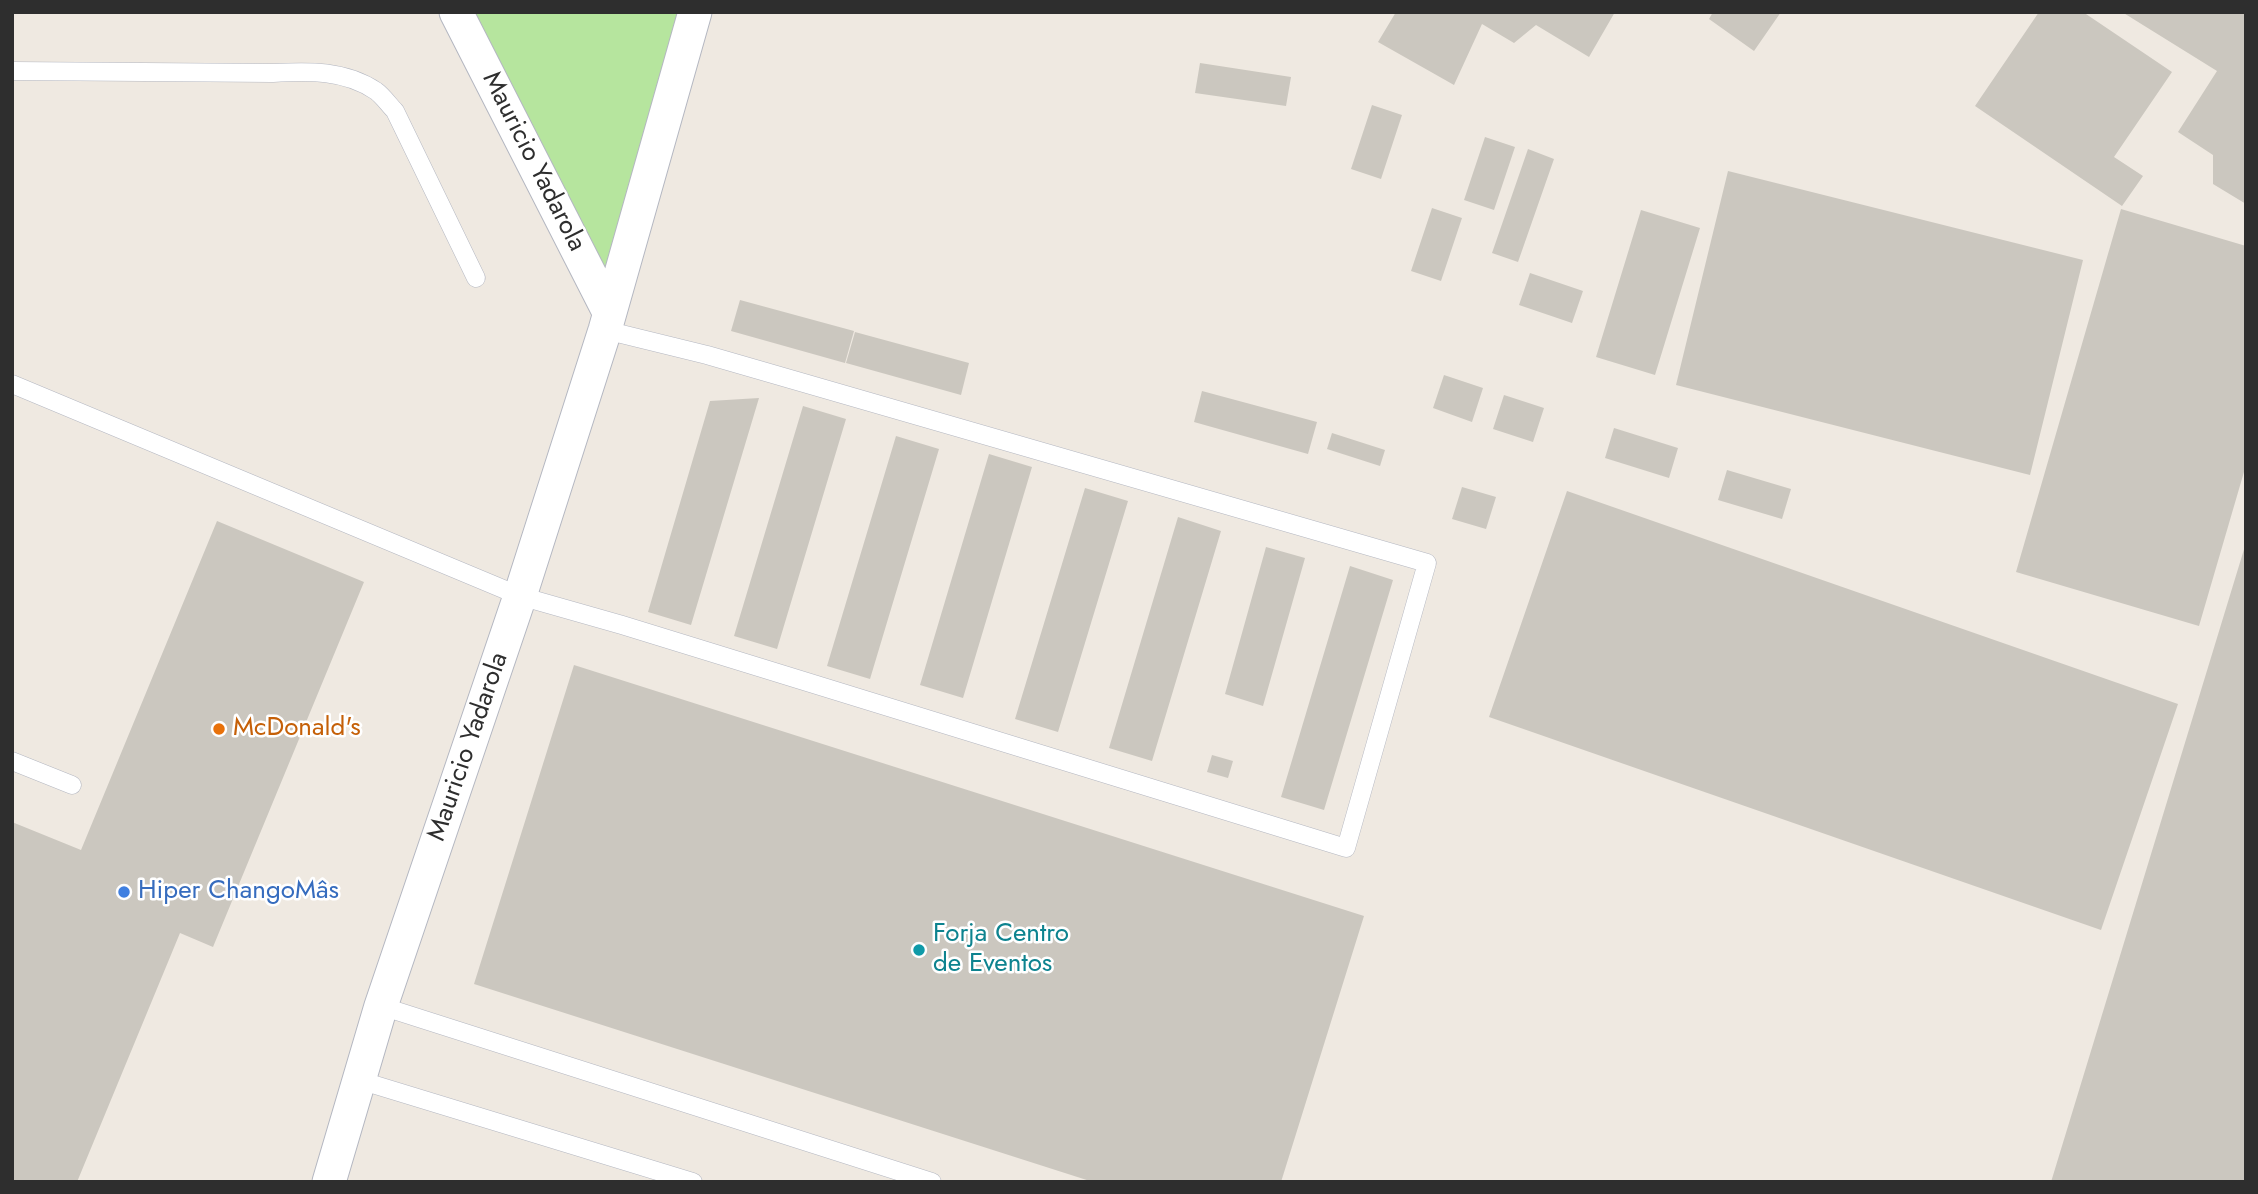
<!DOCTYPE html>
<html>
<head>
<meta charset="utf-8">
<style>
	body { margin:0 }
	#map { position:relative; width:2258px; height:1194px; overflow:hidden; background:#efe9e1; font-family:Jost,sans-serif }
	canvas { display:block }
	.frame { position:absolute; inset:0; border:14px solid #2e2e2e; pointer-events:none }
</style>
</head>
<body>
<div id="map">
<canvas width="2258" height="1194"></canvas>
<div class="frame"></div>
</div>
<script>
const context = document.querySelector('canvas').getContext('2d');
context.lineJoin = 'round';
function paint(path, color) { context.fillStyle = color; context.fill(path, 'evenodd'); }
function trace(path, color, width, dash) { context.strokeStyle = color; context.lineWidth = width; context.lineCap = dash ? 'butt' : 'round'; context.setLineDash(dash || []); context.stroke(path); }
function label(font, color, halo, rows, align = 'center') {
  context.font = font + ' Jost,sans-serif'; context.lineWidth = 5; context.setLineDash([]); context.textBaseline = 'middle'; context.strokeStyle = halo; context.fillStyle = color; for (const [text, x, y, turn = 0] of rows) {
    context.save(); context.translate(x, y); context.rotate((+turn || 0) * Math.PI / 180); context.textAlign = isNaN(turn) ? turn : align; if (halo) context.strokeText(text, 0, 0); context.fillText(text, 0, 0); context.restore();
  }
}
paint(new Path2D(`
	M456 12H695L609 312Z`), '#b6e59e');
paint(new Path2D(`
	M1396 12H1615L1589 57 1536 25 1514 43 1482 24 1454 85 1378 42Z
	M1713 12H1781L1754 51 1709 19Z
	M2039 12H2083L2172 72 2114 157 2143 176 2122 206 1975 106Z
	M2122 12H2246V204L2213 184V155L2178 132 2217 71Z
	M1200 63 1291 77 1286 106 1195 93Z
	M1372 105 1402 115 1381 179 1351 169Z
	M1485 137 1515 147 1494 210 1464 200Z
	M1528 149 1554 159 1518 262 1492 253Z
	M1728 171 2083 260 2030 475 1676 385Z
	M1432 208 1462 218 1441 281 1411 271Z
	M2121 209 2246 246V465L2199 626 2016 572Z
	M1641 210 1700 228 1655 375 1596 357Z
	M1530 273 1583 291 1572 323 1519 305Z
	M740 300 854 331 845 363 731 331Z
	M855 332 969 363 961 395 846 363Z
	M1444 375 1483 388 1472 422 1433 408Z
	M1202 391 1317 422 1308 454 1194 422Z
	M1504 395 1544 408 1533 442 1493 429Z
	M759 398 691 625 648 612 710 401Z
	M803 406 846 419 777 649 734 636Z
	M1614 428 1678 448 1669 478 1605 458Z
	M1332 433 1385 450 1380 466 1327 449Z
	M896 436 939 449 870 679 827 666Z
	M989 454 1032 467 963 698 920 685Z
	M1727 470 1791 489 1782 519 1718 500Z
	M1462 487 1496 497 1486 529 1452 519Z
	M1085 488 1128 501 1058 732 1015 719Z
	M1567 491 2178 704 2101 930 1489 717Z
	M1178 517 1221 531 1152 761 1109 748Z
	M217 521 364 582 213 947 180 933 77 1182H12V822L81 850Z
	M2245 546 2246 1182H2051Z
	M1266 547 1305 558 1263 706 1225 694Z
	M1350 566 1393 580 1324 810 1281 797Z
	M574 665 1364 916 1281 1182H1093L474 984Z
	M1212 755 1233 761 1228 778 1207 772Z`), '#cbc7bf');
const service = new Path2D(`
	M12 71 273 73C309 71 345 70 376 91 383 96 389 105 395 111L476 278
	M12 384 520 596 622 625 1346 848 1427 563 707 355 605 330
	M12 761 72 785
	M381 1006 932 1182
	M359 1080 693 1182`);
const minor = new Path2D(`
	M456 12 609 312
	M329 1182 381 1006 520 596 605 330 695 12`);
trace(service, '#b4b7c1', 19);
trace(minor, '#b4b7c1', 35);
trace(service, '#fff', 18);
trace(minor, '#fff', 33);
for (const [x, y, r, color] of [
	[219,729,7,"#e8710a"],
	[124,892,7,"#3f7fe0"],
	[919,950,7,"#0f9aa8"]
]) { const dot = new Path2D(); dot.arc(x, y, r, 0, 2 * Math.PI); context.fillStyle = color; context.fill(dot); trace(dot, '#fff', 2.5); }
label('26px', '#2e2e2e', '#fff', [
	["Mauricio Yadarola",533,162,63],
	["Mauricio Yadarola",469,747,-71]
]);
label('26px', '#c56008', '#fff', [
	["McDonald's",233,729]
], 'left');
label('26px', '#366cbe', '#fff', [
	["Hiper ChangoMâs",138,892]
], 'left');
label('26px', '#0d838f', '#fff', [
	["Forja Centro",933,935],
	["de Eventos",933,965]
], 'left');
</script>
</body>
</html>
